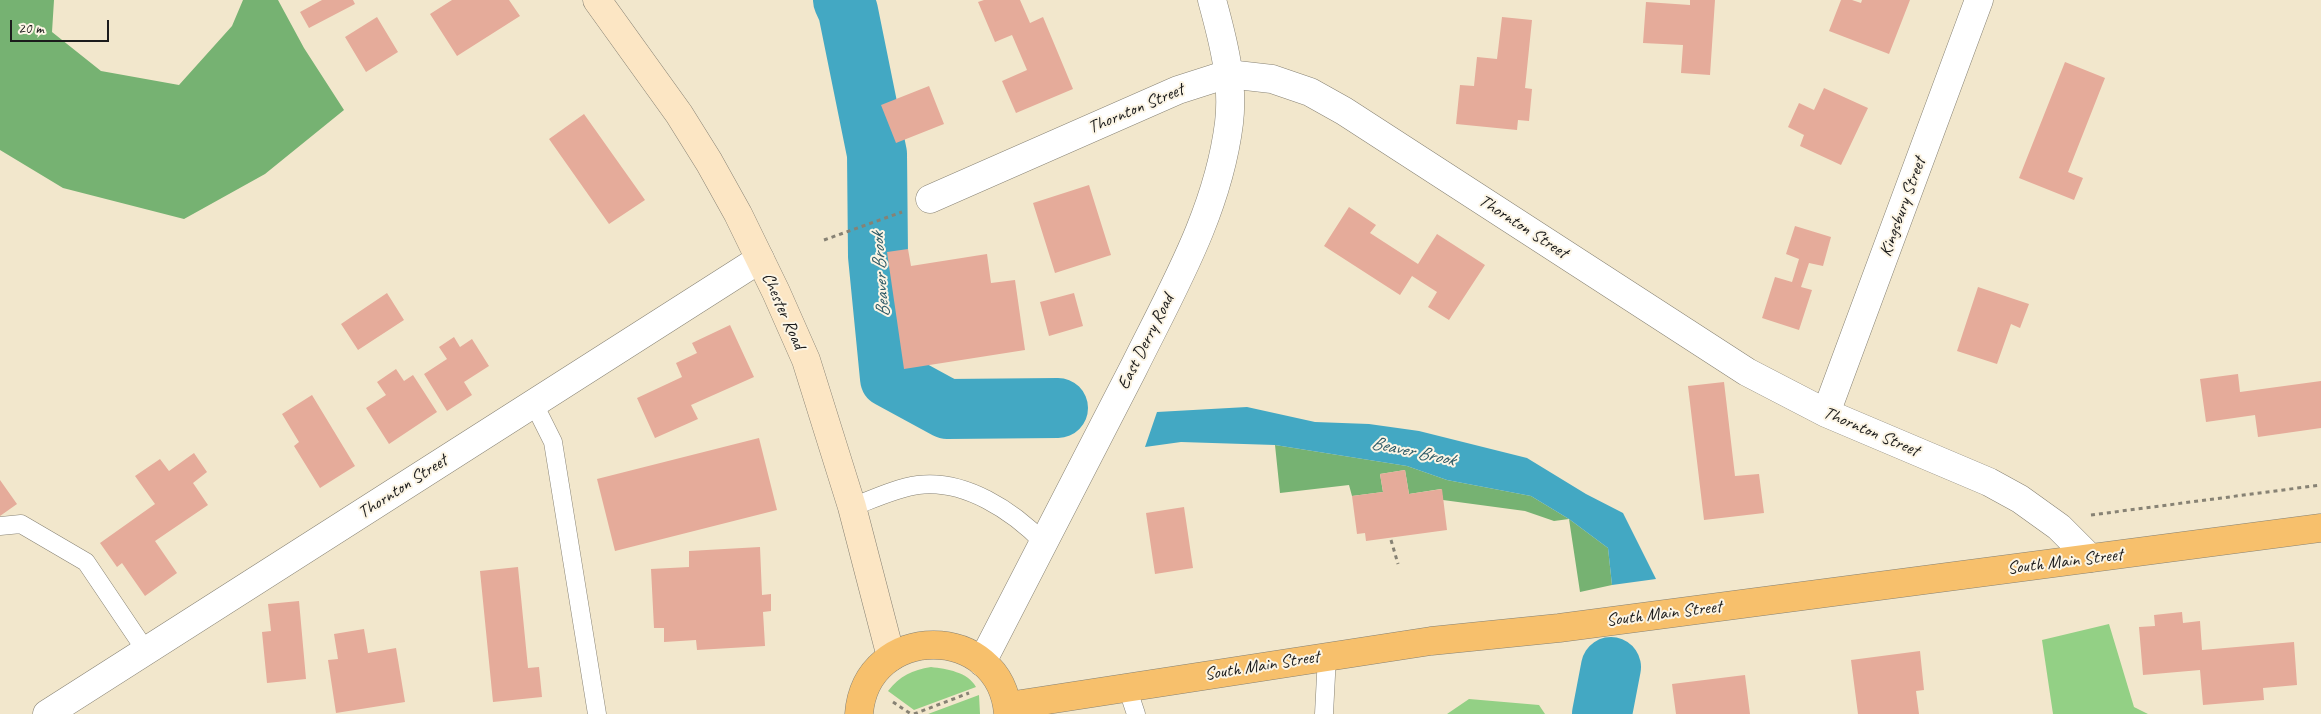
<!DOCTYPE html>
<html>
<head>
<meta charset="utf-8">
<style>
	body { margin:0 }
	#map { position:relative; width:2321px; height:714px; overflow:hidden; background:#f2e7cc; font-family:Caveat,sans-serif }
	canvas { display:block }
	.scale { position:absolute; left:10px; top:20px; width:99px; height:22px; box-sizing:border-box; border:2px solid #1c1c1c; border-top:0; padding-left:6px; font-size:15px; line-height:18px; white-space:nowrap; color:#1c1c1c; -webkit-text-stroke:4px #fcf5e5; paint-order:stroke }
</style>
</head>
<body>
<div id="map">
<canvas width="2321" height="714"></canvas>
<div class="scale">20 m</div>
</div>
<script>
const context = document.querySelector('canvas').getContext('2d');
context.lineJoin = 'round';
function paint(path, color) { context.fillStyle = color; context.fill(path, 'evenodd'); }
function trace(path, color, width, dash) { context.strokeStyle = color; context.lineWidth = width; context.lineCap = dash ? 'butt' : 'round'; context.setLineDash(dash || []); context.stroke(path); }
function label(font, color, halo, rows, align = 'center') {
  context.font = font + ' Caveat,sans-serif'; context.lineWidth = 4; context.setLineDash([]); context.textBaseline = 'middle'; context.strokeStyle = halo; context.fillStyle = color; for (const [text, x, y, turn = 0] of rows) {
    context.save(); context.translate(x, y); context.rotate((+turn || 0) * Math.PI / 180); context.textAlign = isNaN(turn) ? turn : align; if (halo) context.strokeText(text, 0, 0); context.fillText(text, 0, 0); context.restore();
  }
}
paint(new Path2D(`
	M2109 624 2134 707 2148 714H2053L2042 640Z
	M931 667C947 669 968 672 976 687L914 710 888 691C900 676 912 670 931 667Z
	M979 695 980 714H928Z
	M1469 699 1539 705 1545 714H1447Z`), '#93d085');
paint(new Path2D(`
	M0 0H54L52 32 101 71 179 85 232 26 243 0H278L304 48 344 110 265 174 184 219 63 188 0 150Z
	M1275 445 1407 466 1447 480 1531 496 1569 519 1608 548 1612 585 1580 592 1569 519 1554 521 1525 511 1443 500 1441 489 1409 494 1405 470 1380 474 1383 492 1352 496 1349 485 1280 493Z`), '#76b272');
paint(new Path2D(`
	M1247 407 1315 422 1369 424 1419 431 1527 458 1586 494 1623 513 1656 579 1612 585 1608 548 1569 519 1531 496 1447 480 1407 466 1275 445 1181 442 1145 447 1157 412Z`), '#43a8c3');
trace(new Path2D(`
	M843 0 848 11 877 154 878 256 890 378 947 409 1058 408
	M1602 714 1611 667`), '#43a8c3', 60);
paint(new Path2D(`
	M322 0H353L355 4 309 28 300 12Z
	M452 0H509L520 16 457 56 430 14Z
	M984 0H1020L1030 23 1043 17 1073 89 1016 113 1002 81 1027 70 1012 35 995 42 978 2Z
	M1690 0H1715L1710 75 1681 73 1683 45 1643 43 1646 2 1690 5Z
	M1841 0H1852L1861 3 1862 0H1910L1889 54 1829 31Z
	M377 17 398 52 366 72 345 37Z
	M1502 17 1532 20 1525 88 1532 89 1529 121 1518 120 1517 130 1456 124 1460 85 1474 86 1477 57 1497 59Z
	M2065 62 2105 78 2068 172 2083 178 2074 200 2019 178Z
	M929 86 944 124 896 143 881 105Z
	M1824 88 1868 108 1841 165 1800 146 1804 135 1788 127 1799 103 1814 110Z
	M584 114 645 200 609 224 549 139Z
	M1089 185 1111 255 1055 273 1033 203Z
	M1349 207 1376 225 1370 233 1418 264 1437 234 1485 265 1449 320 1428 307 1437 292 1412 276 1400 295 1324 246Z
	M1795 226 1831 237 1823 266 1809 263 1801 287 1812 290 1799 330 1762 318 1775 277 1792 282 1799 259 1786 254Z
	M908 249 911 266 987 254 991 283 1015 280 1025 350 904 369 887 252Z
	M1978 287 2029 304 2020 328 2011 324 1997 364 1957 351Z
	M387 293 404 320 358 350 341 324Z
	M1074 293 1083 326 1049 336 1040 302Z
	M730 325 754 377 691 405 698 419 655 438 637 398 682 377 676 363 697 353 692 343Z
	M454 337 460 347 472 339 489 366 464 382 472 395 447 411 424 374 447 359 439 347Z
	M396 369 404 381 413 375 437 412 389 444 366 408 386 395 377 382Z
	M2238 374 2240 392 2321 381V428L2258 437 2255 415 2206 422 2200 379Z
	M1724 382 1735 476 1759 474 1764 513 1704 520 1688 386Z
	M312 395 355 466 320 488 294 446 299 442 282 414Z
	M759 438 777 510 615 551 597 479Z
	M194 453 207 472 193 483 208 505 155 541 177 573 145 596 122 563 117 567 100 543 155 504 135 476 160 459 169 471Z
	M1405 470 1409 494 1442 489 1447 530 1366 541 1365 533 1357 534 1352 496 1383 492 1380 474Z
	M0 480 17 504 0 516Z
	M1184 507 1193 568 1155 574 1146 513Z
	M760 547 762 595 771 594V611L763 612 765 646 697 650 696 640 664 642V628H654L651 569 689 567V551Z
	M518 567 528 668 539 667 542 697 493 702 480 571Z
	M299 601 306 679 267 683 262 632 271 631 268 604Z
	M2182 612 2183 623 2200 621 2202 650 2294 642 2297 685 2263 688 2264 700 2203 705 2200 670 2143 675 2139 627 2155 626 2154 615Z
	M364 629 368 653 396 648 405 702 336 713 328 660 338 659 334 634Z
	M1920 651 1924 690 1916 691 1919 714H1858L1851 660Z
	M1745 675 1750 714H1676L1672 684Z`), '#e5ab9a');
const service = new Path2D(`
	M534 404 553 442 597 714
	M852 507C873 499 896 488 918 485 965 479 1013 511 1044 543
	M0 526 21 524 86 562 146 651
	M1127 687 1136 714
	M1324 714 1327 656`);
const minor = new Path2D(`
	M930 199 1178 90 1228 74 1272 79 1310 92 1344 111 1747 372 1826 413 1989 482 2020 499 2059 527 2090 558
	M1826 413 1979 0
	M47 714 760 259`);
const tertiary = new Path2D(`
	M982 662C1033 565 1083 467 1133 369 1172 290 1218 212 1229 123 1234 82 1223 40 1212 0`);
const secondary = new Path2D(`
	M597 0 679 114 709 162 738 214 776 292 806 360 852 507 891 657`);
const primary = new Path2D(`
	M1008 706 1431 641 1559 628 2321 528
	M859 714C866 622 1001 622 1008 714`);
trace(service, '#878274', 19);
trace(minor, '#878274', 29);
trace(tertiary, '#878274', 29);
trace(secondary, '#878274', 29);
trace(primary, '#878274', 29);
trace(new Path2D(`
	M824 240 902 212
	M2091 515 2321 485
	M1391 540 1398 564
	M893 702 911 714
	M914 714 969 693`), '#878274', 3, [4, 4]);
trace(service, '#fff', 18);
trace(minor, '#fff', 28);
trace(tertiary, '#fff', 28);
trace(secondary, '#fce6c4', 28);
trace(primary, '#f7c06c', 28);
label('18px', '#1c1c1c', '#fcf5e5', [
	["Thornton Street",1136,109,-23],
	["Kingsbury Street",1903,207,-70],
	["Thornton Street",1523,227,33],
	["Chester Road",783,311,66],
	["East Derry Road",1146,342,-63],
	["Thornton Street",1871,432,23],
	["Thornton Street",403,487,-33],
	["South Main Street",2065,562,-7],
	["South Main Street",1664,614,-7],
	["South Main Street",1262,666,-9]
]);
label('italic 19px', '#2e5b67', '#fcf5e5', [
	["Beaver Brook",881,275,-94],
	["Beaver Brook",1413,452,12]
]);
</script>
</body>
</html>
